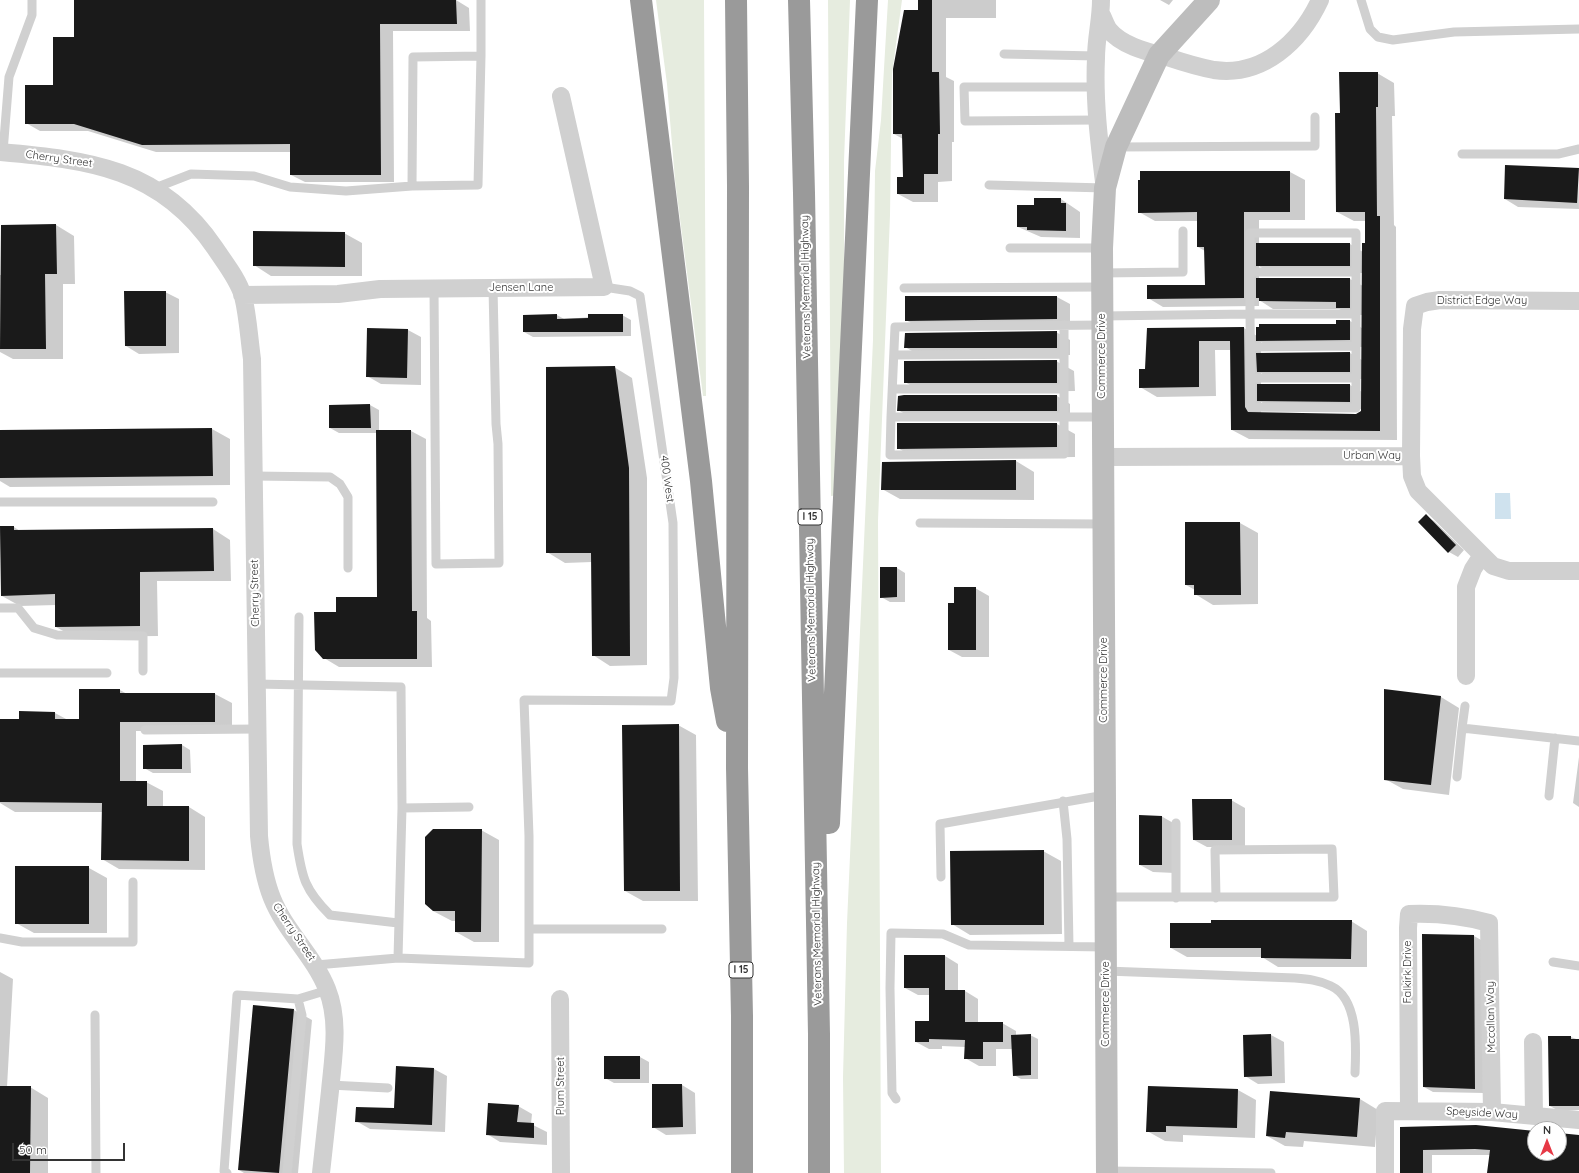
<!DOCTYPE html>
<html>
<head>
<meta charset="utf-8">
<style>
	body { margin:0 }
	#map { position:relative; width:1579px; height:1173px; overflow:hidden; background:#fff; font-family:Quicksand,sans-serif }
	canvas { display:block }
	.north { position:absolute; left:1527px; top:1121px; width:40px; height:40px; box-sizing:border-box; background:#fff; border:1px solid #adadad; border-radius:50%; rotate:0deg; font-size:11px; font-weight:700; line-height:16px; text-align:center; color:#333 }
	.north::after { content:''; display:block; margin:auto; width:14px; height:18px; background:#e63946; clip-path:polygon(50% 0,100% 100%,50% 72%,0 100%) }
	.scale { position:absolute; left:12px; top:1143px; width:113px; height:18px; box-sizing:border-box; border:2px solid #333; border-top:0; padding-left:5px; font-size:12px; line-height:14px; white-space:nowrap; color:#333; -webkit-text-stroke:3px #fff; paint-order:stroke }
</style>
</head>
<body>
<div id="map">
<canvas width="1579" height="1173"></canvas>
<div class="north">N</div>
<div class="scale">50 m</div>
</div>
<script>
const context = document.querySelector('canvas').getContext('2d');
context.lineJoin = 'round';
function paint(path, color) { context.fillStyle = color; context.fill(path, 'evenodd'); }
function trace(path, color, width, dash) { context.strokeStyle = color; context.lineWidth = width; context.lineCap = dash ? 'butt' : 'round'; context.setLineDash(dash || []); context.stroke(path); }
function label(font, color, halo, rows, align = 'center') {
  context.font = font + ' Quicksand,sans-serif'; context.lineWidth = 4; context.setLineDash([]); context.textBaseline = 'middle'; context.strokeStyle = halo; context.fillStyle = color; for (const [text, x, y, turn = 0] of rows) {
    context.save(); context.translate(x, y); context.rotate((+turn || 0) * Math.PI / 180); context.textAlign = isNaN(turn) ? turn : align; if (halo) context.strokeText(text, 0, 0); context.fillText(text, 0, 0); context.restore();
  }
}
paint(new Path2D(`
	M656 0H704L706 396H703L675 180 667 84Z
	M828 0H850L844 161V324L839 495 831 496Z
	M888 0H902L892 74 890 215 878 521 881 1173H844L843 1077 847 923 873 340 875 171 881 120Z`), '#e6ecdf');
paint(new Path2D(`
	M1495 493H1510L1511 519H1495Z`), '#cfe2ee');
paint(new Path2D(`
	M75 0H456L469 8 470 31H393L394 182H305L291 175V152H156L88 131H40L26 123 54 86 75 38Z
	M919 0H996V18H946V77L954 81V142H952V181L938 182V202H913L898 194 904 178 903 139 894 134 919 11Z
	M1160 0H1173L1169 5Z
	M1377 73 1394 83 1395 116H1392L1394 225 1396 227 1397 440 1249 439 1232 430 1231 350H1215L1216 396 1157 397 1140 387 1146 370 1148 329 1244 328 1257 336 1337 325 1350 321 1362 328 1363 315H1350L1339 309H1273L1259 300V306L1163 307 1148 298 1206 286 1205 251 1198 247V221H1155L1139 212 1290 172 1305 180V220H1259V244H1350L1363 252 1366 244V221H1354L1337 212 1341 114ZM1259 266 1270 273H1363V286L1350 279H1259ZM1261 342 1271 348 1362 347V360L1350 353 1261 354ZM1261 373 1271 379H1362V392L1350 385H1261ZM1261 402 1271 408 1362 409V412L1356 415 1261 414Z
	M1578 169 1579 209 1518 207 1505 199Z
	M1061 199 1080 212V238L1041 237 1018 227 1035 206Z
	M56 225 74 236 75 284H63V359H13L0 352V275H3L2 226Z
	M344 233 362 243V276H271L254 265Z
	M165 292 179 299V353L139 354 126 346Z
	M906 297H1057L1070 304V327L919 328 906 320Z
	M557 315 564 319 622 315 631 320V336L533 337 524 332V316Z
	M408 330 421 337V385L381 384 367 376Z
	M1056 332 1070 340V355H919L905 347Z
	M1056 361 1074 371 1075 391 923 393 905 382Z
	M614 367 632 378 647 478V665L610 666 593 655 592 562 565 563 547 552Z
	M1057 396 1070 404V418H912L898 410Z
	M370 405 379 410V431H411L426 439 427 618 431 621 432 667H339L324 658 337 613 378 598 377 433H339L330 428V406Z
	M1057 424 1075 434V457L916 459 898 448Z
	M212 429 230 439V485L10 487 0 481V431Z
	M1016 461 1034 472V500L900 499 882 489Z
	M1426 516 1434 521 1464 550 1458 557 1449 552 1419 522Z
	M1240 523 1258 533V604L1213 605 1195 594V590L1186 585Z
	M0 527H14L20 531 213 529 230 540 231 581H157L158 636 74 637 56 627V605L20 606 2 596Z
	M897 568 905 573V602H890L881 597Z
	M975 588 989 596V657H962L949 650 955 604Z
	M120 690 127 694H215L232 703V731H136V782H146L163 791V807H189L205 817V870L119 869 102 859 103 812H15L0 803V720H20V712L55 713 68 720H80Z
	M1385 690 1441 697 1459 708 1449 795 1403 789 1385 779Z
	M678 725 696 735 698 901H643L625 891Z
	M182 745 190 750 191 773H153L144 768Z
	M1579 757V807L1573 803Z
	M1231 800 1245 808V847H1207L1194 840Z
	M1161 816 1175 824V873L1153 872 1140 865Z
	M481 830 499 840V942H474L456 932V921H452L433 911Z
	M1043 851 1061 861 1062 934 970 935 952 924Z
	M89 868 107 878V933H34L16 923Z
	M1351 921 1367 931V967H1278L1262 957H1187L1171 948Z
	M1474 936 1483 941 1484 1093 1433 1092 1424 1087Z
	M945 956 958 964V991H965L978 999V1023H1002L1016 1031V1035H1030L1038 1039V1079H1021L1014 1075 1012 1049H996V1066H979L965 1058V1047L942 1046V1049H929L916 1042 930 1022V995H918L905 988Z
	M0 972 13 979 7 1087H30L48 1098V1173H0Z
	M294 1010 312 1020 298 1173H244L239 1170Z
	M1271 1035 1284 1042 1285 1083 1258 1084 1245 1076 1244 1036Z
	M1571 1037 1579 1040V1110L1559 1111 1550 1106Z
	M640 1057 649 1062V1083H614L605 1078Z
	M434 1069 447 1076 445 1132 370 1129 356 1121 395 1109Z
	M682 1085 695 1093 696 1134 666 1135 653 1127Z
	M1149 1087 1238 1090 1256 1100 1255 1138 1183 1135V1142L1165 1141 1147 1131Z
	M1360 1099 1378 1110 1375 1147 1304 1141 1303 1147 1285 1146 1267 1136Z
	M518 1106 532 1114 531 1124 547 1132V1145L500 1142 487 1134Z
	M1401 1128 1535 1132V1153H1559V1134L1579 1136V1173H1488L1490 1155H1432V1173H1401Z`), '#0003');
paint(new Path2D(`
	M74 0H456L457 24H380L381 175H290V144L142 145 74 124H25V85H53V37H74Z
	M918 0H932V72H939L940 134H938V174H924V194H897V177H903L902 134H893V69L904 10H918Z
	M1339 72H1378V107H1376L1377 216H1380V431L1231 430 1230 341H1199V387L1139 388V369H1145L1147 328 1244 327 1245 407 1248 412 1356 414 1361 411 1362 243H1365V212H1336L1335 113H1340Z
	M1505 165 1579 168 1577 203 1504 199Z
	M1140 171H1290V212H1244V298L1147 299V285H1205L1204 247H1197V212L1138 213V180H1140Z
	M1034 198H1061V203H1066V231L1027 230V227H1017V205H1034Z
	M56 224 57 274H45L46 349H0L1 225Z
	M253 231 345 232V267L253 266Z
	M1256 243H1350V266H1256Z
	M1256 278H1350V308H1336V302L1259 301V298H1256Z
	M124 291H166V346H125Z
	M905 296H1057V319L905 321Z
	M557 314V319L588 318V314H623V332H523V315Z
	M1336 320H1350V340L1256 341V327H1259V324H1336Z
	M367 328 408 329 407 378 366 377Z
	M1057 331V348H904L905 333Z
	M1350 352V372H1257L1256 353Z
	M1057 360V383H904V361Z
	M615 366 629 468 630 656H592L591 553H546V367Z
	M1257 384H1350V402L1257 401Z
	M904 395H1057V411H897L898 396Z
	M370 404 371 428H329V405Z
	M897 423H1057V447L897 449Z
	M212 428 213 476 0 478V430Z
	M376 430H411L412 611H417V659H323L315 650 314 612H336V597H377Z
	M1016 460V490H881L882 462Z
	M1426 514 1456 545 1448 553 1418 522Z
	M1185 522H1240L1241 595H1194V585H1185Z
	M0 526H14V530L213 528 214 571 140 572V626L55 627V594L1 596Z
	M880 567H897V597L880 598Z
	M954 587H976V650H948V603H954Z
	M79 689H120V693H215V722H120V781H147V806H189V861L101 860 102 803 0 802V719H19V711L55 712V719H79Z
	M1384 689 1441 696 1431 785 1384 780Z
	M679 724 680 891H624L622 725Z
	M182 744V769H143V745Z
	M1192 799H1232V840H1193Z
	M1139 815 1162 816V865H1139Z
	M433 829H482L481 932H455V911H433L425 904V837Z
	M1044 850V925H951L950 851Z
	M15 866H89V924H15Z
	M1211 920H1352L1351 959 1261 958V948H1170V923H1211Z
	M1422 934 1474 935 1475 1089 1423 1087Z
	M904 955H945V990H965V1022H1003V1042H983V1059H964L965 1040 929 1039V1042H915V1021H929V988H904Z
	M253 1005 294 1009 279 1173 238 1170Z
	M1031 1034V1075L1013 1076 1011 1035Z
	M1271 1034 1272 1076 1244 1077 1243 1035Z
	M1548 1036H1571V1039H1579V1106H1549Z
	M604 1056H640V1079H604Z
	M396 1066 434 1068 432 1125 355 1122 356 1107 394 1108Z
	M652 1084H682L683 1127 652 1128Z
	M0 1086H31L30 1173H0Z
	M1148 1086 1238 1089 1237 1128 1166 1126V1132H1146Z
	M1270 1091 1360 1098 1357 1137 1286 1132 1285 1138 1266 1136Z
	M488 1103 519 1105 517 1122 534 1123V1138L486 1135Z
	M1476 1125 1535 1131V1153H1559V1133L1579 1135V1173H1487L1490 1150 1475 1149 1423 1150V1173H1400V1127Z`), '#1a1a1a');
trace(new Path2D(`
	M1361 0 1370 29 1378 37 1393 40 1454 32 1579 29
	M1004 54 1096 56
	M1096 87H964L965 121 1097 120
	M1117 147 1315 146V117
	M3 152 9 77 32 15V0
	M1462 154H1558L1579 149
	M989 185 1105 188
	M412 186 478 185 481 56
	M155 188 191 174 254 176 290 187 346 191 412 186 413 57 481 56V0
	M1010 248H1102
	M1250 272H1356
	M1102 273 1183 272V231
	M434 288 436 564 499 563 498 444 496 424 493 288
	M904 288 1102 287
	M1102 316 1250 314 1251 407 1356 408C1356 350 1356 291 1356 233H1250V314H1356
	M1102 325 895 327 891 417H1103
	M1250 347 1356 346
	M894 355 1064 354
	M1251 378H1356
	M893 389H1064
	M891 417 890 455 1064 454V325
	M253 476 330 477 340 484 348 497V568
	M0 502H213
	M920 523 1103 524
	M0 608H18L34 628 57 635 143 636V671
	M299 617 297 844C302 878 305 890 330 915L398 923
	M0 673H107
	M256 684 401 687 402 808 398 958 316 965
	M1462 728 1465 706
	M145 730 257 729
	M1457 777 1462 728 1579 741
	M1549 796 1555 738
	M1063 801 1067 839 1069 946
	M402 808 469 807
	M941 877 940 824 1105 795
	M1106 897H1334L1332 849 1215 850 1216 898
	M1176 898V823
	M529 929H662
	M0 938 22 942H133V882
	M398 958 529 963V836L524 700 671 701 674 678 673 523 640 296 630 291 604 287
	M1553 962 1579 966
	M1106 971 1295 978C1307 979 1319 980 1331 986 1359 999 1356 1048 1355 1073
	M298 999 328 990
	M95 1015 96 1173
	M330 1085 388 1088
	M896 1099 892 1093 890 988 891 933 943 934 969 945 1106 947
	M1107 1171 1271 1173
	M227 1173 224 1171 237 995 298 999 302 1015 287 1173`), '#d0d0d0', 9);
trace(new Path2D(`
	M1101 0C1101 20 1096 38 1096 58 1094 100 1099 141 1104 182
	M1101 14C1104 19 1106 26 1109 30 1122 46 1148 52 1167 57 1182 62 1198 67 1214 70 1263 77 1301 41 1320 0
	M0 152C89 160 161 168 215 248 225 263 238 279 243 296 248 316 249 338 252 359L259 836C261 858 264 878 272 898 285 931 314 956 327 989 340 1021 333 1058 330 1091 327 1118 324 1146 321 1173
	M242 295 338 294 380 289 604 287 561 96
	M1579 301 1440 300 1427 302 1415 306 1412 329 1411 456 1412 476 1418 491 1493 566 1509 571H1579
	M1103 457 1411 456
	M1466 676V587L1473 569 1482 555
	M560 999 561 1173
	M1533 1042 1534 1116
	M1409 1110 1408 928 1409 914C1435 913 1464 916 1489 923L1492 1112
	M1385 1173V1111L1492 1112 1579 1120`), '#d0d0d0', 18);
trace(new Path2D(`
	M1107 1173 1102 248 1105 188 1116 147 1159 55 1209 0`), '#bdbdbd', 22);
trace(new Path2D(`
	M641 0 701 481 721 688 727 721
	M736 0 738 186 737 768 742 1016V1173
	M799 0 804 193 819 1034V1173
	M829 823 867 0`), '#9a9a9a', 22);
for (const [x, y, w] of [
	[810,517,24],
	[741,970,24]
]) { const box = new Path2D(); box.roundRect(x - w / 2, y - 8, w, 16, 3); context.fillStyle = '#fff'; context.fill(box); trace(box, '#333', 1); }
label('bold 10px', '#333', null, [
	["I 15",810,517],
	["I 15",741,970]
]);
label('11px', '#333', '#fff', [
	["Cherry Street",59,159,8],
	["Veterans Memorial Highway",806,287,-91],
	["Jensen Lane",521,288],
	["District Edge Way",1482,301],
	["Commerce Drive",1102,356,-90],
	["Urban Way",1372,456],
	["400 West",667,479,82],
	["Cherry Street",255,593,-91],
	["Veterans Memorial Highway",811,610,-91],
	["Commerce Drive",1104,680,-90],
	["Cherry Street",294,932,56],
	["Veterans Memorial Highway",817,934,-91],
	["Falkirk Drive",1408,972,-90],
	["Commerce Drive",1106,1004,-90],
	["Mccallan Way",1491,1017,-91],
	["Plum Street",561,1086,-90],
	["Speyside Way",1482,1113,3]
]);
</script>
</body>
</html>
